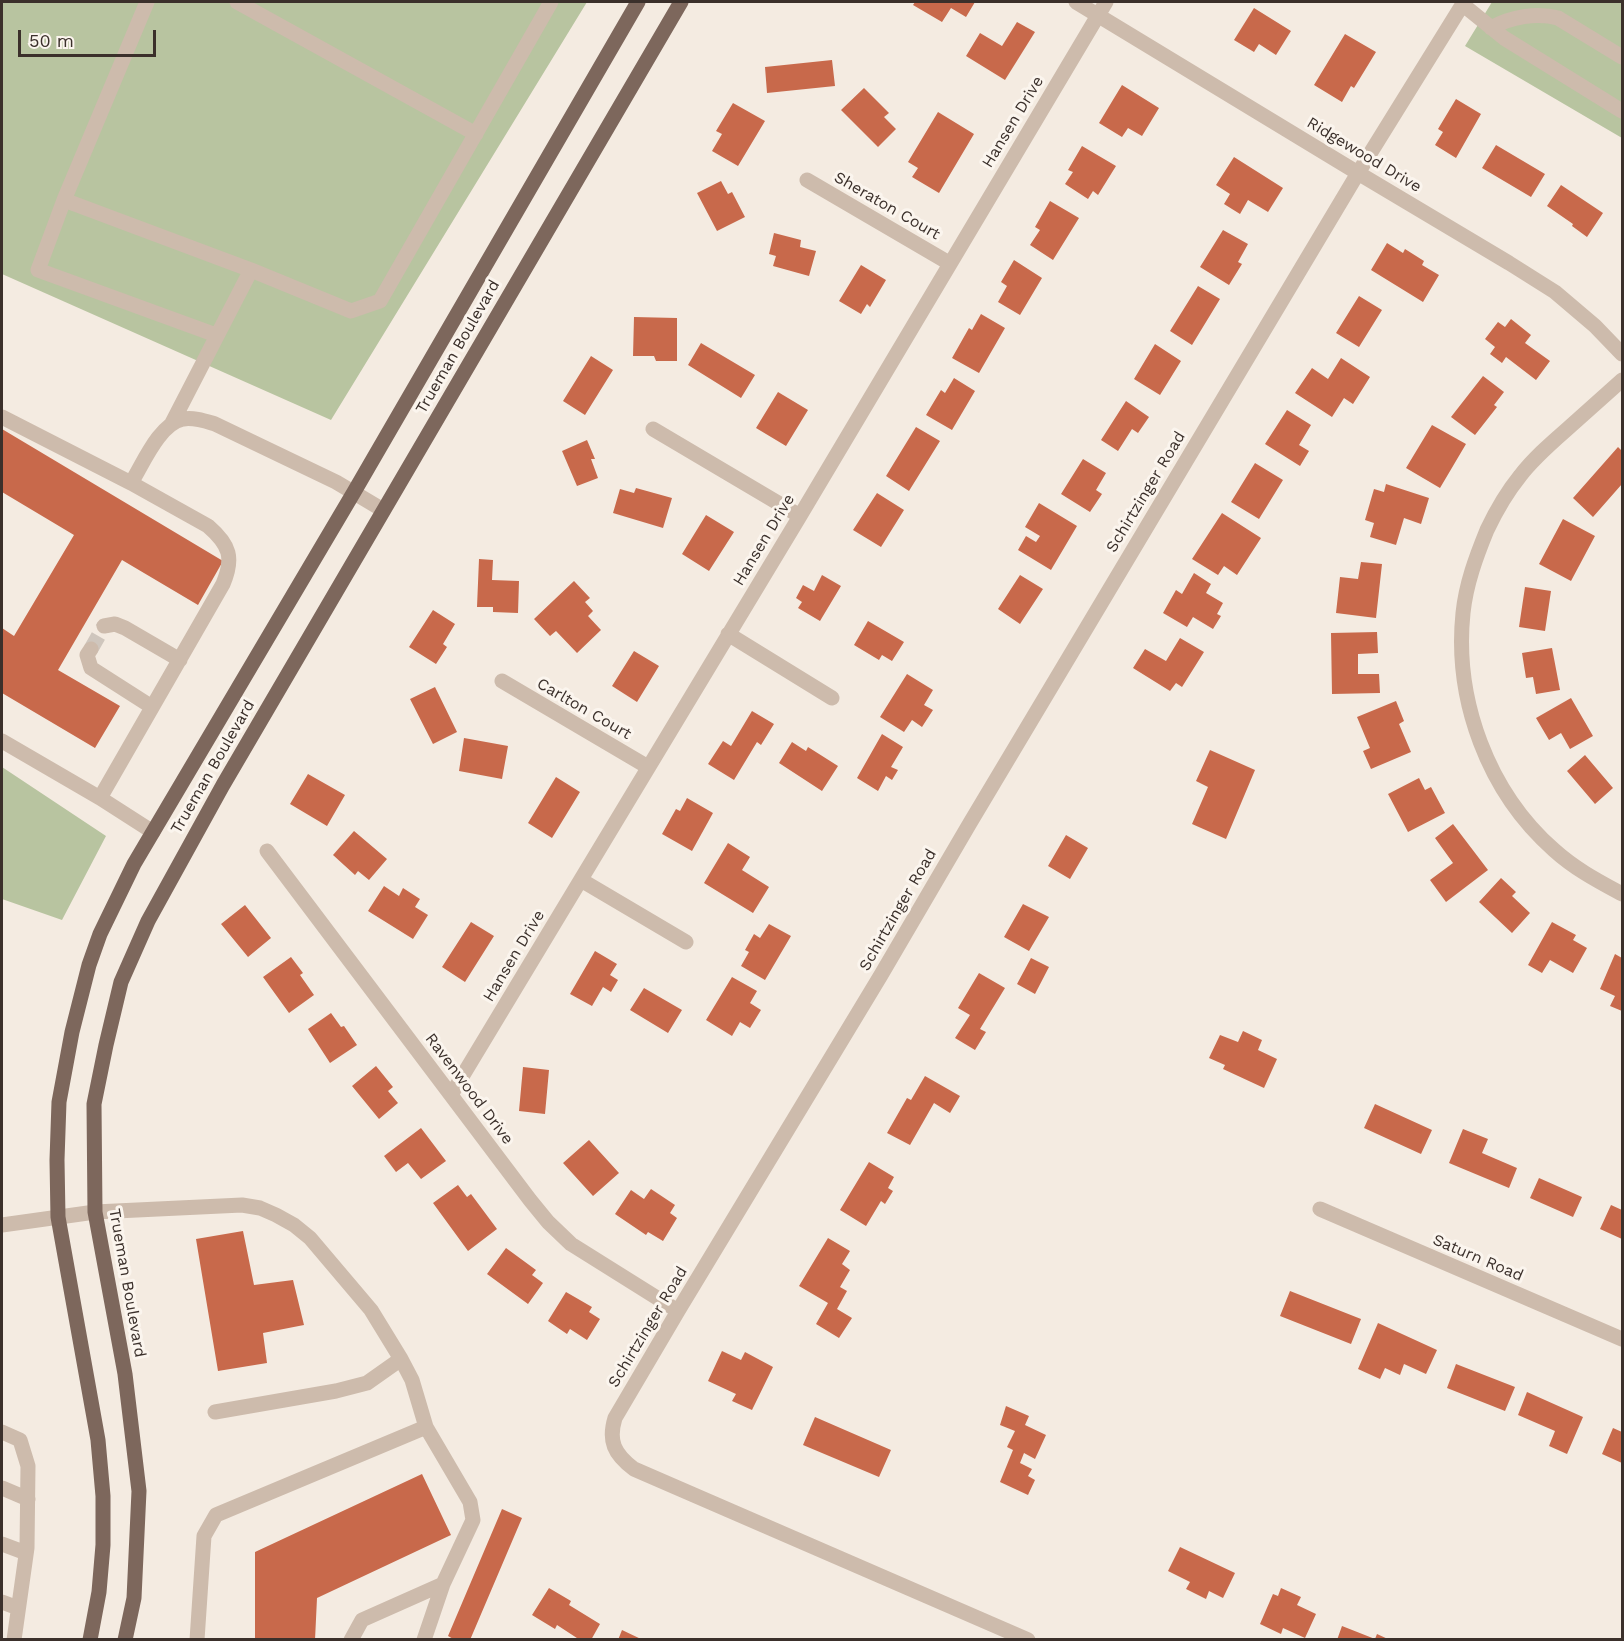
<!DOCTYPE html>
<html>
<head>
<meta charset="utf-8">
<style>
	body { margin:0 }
	#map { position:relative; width:1624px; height:1641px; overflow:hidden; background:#f4ebe1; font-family:"Work Sans",sans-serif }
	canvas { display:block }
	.frame { position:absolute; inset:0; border:3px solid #3b302b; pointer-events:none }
	.scale { position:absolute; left:18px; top:30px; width:138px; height:27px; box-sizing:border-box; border:3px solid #3b302b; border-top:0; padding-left:8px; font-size:18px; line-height:21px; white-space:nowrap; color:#3b302b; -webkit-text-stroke:4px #fbf5ee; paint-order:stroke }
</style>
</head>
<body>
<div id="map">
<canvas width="1624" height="1641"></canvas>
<div class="frame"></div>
<div class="scale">50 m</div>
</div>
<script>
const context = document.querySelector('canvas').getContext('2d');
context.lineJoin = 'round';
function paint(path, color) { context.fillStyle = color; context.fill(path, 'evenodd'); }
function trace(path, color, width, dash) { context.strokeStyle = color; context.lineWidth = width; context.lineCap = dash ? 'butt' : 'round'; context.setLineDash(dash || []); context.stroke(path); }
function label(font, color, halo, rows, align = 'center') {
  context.font = font + ' "Work Sans",sans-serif'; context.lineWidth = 6; context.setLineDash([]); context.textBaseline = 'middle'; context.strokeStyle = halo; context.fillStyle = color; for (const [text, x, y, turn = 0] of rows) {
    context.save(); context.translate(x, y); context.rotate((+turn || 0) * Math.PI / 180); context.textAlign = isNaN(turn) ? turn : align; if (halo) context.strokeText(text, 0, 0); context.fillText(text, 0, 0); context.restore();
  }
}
paint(new Path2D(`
	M2 2H587L331 420 2 274Z
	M1492 2H1622V138L1465 46Z
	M2 767 106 836 62 920 2 899Z`), '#b8c4a0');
paint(new Path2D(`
	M915 2H975L966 17 951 8 942 22 913 5Z
	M1254 8 1291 31 1276 55 1259 44 1254 52 1234 40Z
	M1017 22 1035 32 1005 80 966 56 980 33 1002 46Z
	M1345 34 1376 52 1354 88 1351 86 1342 102 1314 85Z
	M832 60 835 86 767 93 765 67Z
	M1122 85 1159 108 1142 136 1128 128 1122 137 1099 123Z
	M864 88 889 113 884 117 896 129 878 147 841 110Z
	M1456 99 1481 114 1456 158 1435 145 1443 132 1438 129Z
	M733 103 765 121 738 166 712 151 722 134 716 131Z
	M938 112 974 134 939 193 912 177 918 168 908 162Z
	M1496 145 1545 174 1531 197 1482 168Z
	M1082 146 1116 166 1098 195 1093 191 1088 199 1065 184 1073 172 1068 170Z
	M1234 157 1283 188 1268 212 1248 200 1240 214 1224 204 1230 194 1216 185Z
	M721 181 728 194 732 192 745 217 717 231 697 193Z
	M1561 185 1603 213 1587 237 1572 226 1573 224 1547 206Z
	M1050 201 1079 218 1053 260 1030 245 1040 230 1035 227Z
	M1223 230 1248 244 1238 262 1242 264 1229 285 1200 267Z
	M774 233 801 240 800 247 816 251 809 276 773 266 776 256 769 254Z
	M1387 243 1403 253 1405 249 1424 261 1422 265 1439 275 1423 302 1371 270Z
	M1014 260 1042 278 1020 315 998 302 1007 286 1001 282Z
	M861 265 886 280 870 307 867 304 861 314 839 301Z
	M1198 286 1220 299 1192 345 1170 331Z
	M1359 296 1382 310 1359 347 1336 333Z
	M981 314 1005 328 979 373 952 358 969 328 972 330Z
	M634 317 677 318V361H656L654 356H633Z
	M1511 319 1531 335 1525 343 1550 361 1536 380 1506 357 1502 363 1490 354 1495 347 1485 339 1498 322 1505 327Z
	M701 343 755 375 741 398 688 365Z
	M1155 344 1181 361 1160 395 1134 379Z
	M591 356 613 370 585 415 563 401Z
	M1341 358 1370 377 1353 404 1344 398 1332 417 1295 393 1312 368 1328 379Z
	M1483 376 1504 392 1494 405 1497 407 1475 435 1451 417Z
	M954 378 975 391 952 430 926 415 941 390 945 393Z
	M778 392 808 410 786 446 756 428Z
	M1126 401 1149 417 1138 433 1132 429 1118 451 1101 440Z
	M1287 410 1311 425 1299 445 1309 451 1300 466 1265 444Z
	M1432 425 1466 444 1440 488 1406 468Z
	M916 427 940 441 909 491 886 476Z
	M2 429 223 561 198 605 122 560 58 670 120 706 95 748 2 693V628L14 636 74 535 2 492Z
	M587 440 595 459H591L598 478 577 486 562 451Z
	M1618 447 1622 451V484L1593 517 1573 498Z
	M1083 459 1106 473 1096 490 1102 494 1090 512 1061 494Z
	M1255 463 1283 480 1259 519 1231 502Z
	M1386 484 1429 498 1421 524 1404 518 1396 545 1370 537 1374 523 1365 520 1374 489 1384 492Z
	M636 488 672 498 663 528 613 513 620 489 634 493Z
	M877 493 904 510 881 547 853 530Z
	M1039 503 1077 526 1051 570 1018 550 1026 536 1036 542 1040 536 1025 527Z
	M1222 513 1261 538 1237 575 1224 566 1218 575 1192 559Z
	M706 515 734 532 709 571 682 554Z
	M1563 519 1595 536 1571 581 1539 564Z
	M479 559 493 560 492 580 519 581 518 613 493 612V607H477Z
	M1361 562 1382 564 1376 618 1336 613 1340 577 1358 579Z
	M1194 573 1211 584 1206 593 1223 603 1217 614 1221 616 1213 629 1193 617 1187 627 1163 613 1176 590 1182 594Z
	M822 575 841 586 820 621 798 608 802 602 796 598 803 585 814 591Z
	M1020 575 1043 589 1020 624 998 609Z
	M574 581 590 598 585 602 593 611 588 616 601 630 577 653 556 631 550 636 534 619Z
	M1525 587 1551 591 1545 631 1519 627Z
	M433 610 455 624 443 644 447 647 436 664 409 647Z
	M868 621 904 642 892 661 882 655 879 660 854 645Z
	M1377 632 1378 653 1358 654V674H1379L1380 693 1332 694 1331 633Z
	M1180 638 1204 652 1182 687 1176 683 1170 691 1133 668 1145 649 1166 661Z
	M1552 648 1560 690 1536 694 1533 677 1526 678 1522 653Z
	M634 651 659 666 637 702 612 686Z
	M907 674 933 690 924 705 933 710 922 727 912 720 904 732 880 717Z
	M435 687 457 732 433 744 410 699Z
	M1571 698 1593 736 1570 749 1561 733 1549 740 1536 718Z
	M1396 701 1404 721 1399 724 1411 752 1371 769 1363 751 1370 748 1357 717Z
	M752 711 774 724 761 745 757 742 734 780 708 764 723 741 731 746Z
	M882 734 903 747 891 767 898 770 892 780 886 776 878 791 857 778Z
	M464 738 508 746 502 779 459 771Z
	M792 742 806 751 808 747 838 766 822 791 779 763Z
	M1210 750 1255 770 1226 839 1192 824 1208 787 1196 781Z
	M1585 755 1613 788 1595 804 1567 771Z
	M308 774 345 795 327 826 290 804Z
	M556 777 580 792 552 838 528 823Z
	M1419 778 1425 790 1431 787 1445 813 1408 832 1388 794Z
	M687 798 713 813 692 851 662 834 676 809 680 811Z
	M1453 824 1488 870 1446 902 1430 880 1453 863 1435 838Z
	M354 831 387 859 369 880 358 871 355 875 333 855Z
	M1066 835 1088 848 1070 879 1048 866Z
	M728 843 750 857 742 870 769 887 753 913 704 883Z
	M1501 878 1516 892 1512 896 1530 913 1512 933 1479 902Z
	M384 886 399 896 403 888 420 899 415 907 428 915 413 939 368 911Z
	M1023 904 1049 917 1029 951 1004 937Z
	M245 905 271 938 248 957 221 924Z
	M471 922 494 936 465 982 442 967Z
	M1552 922 1576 935 1573 940 1587 948 1573 973 1550 960 1542 973 1528 965Z
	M769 924 791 936 765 980 741 966 749 952 745 950 754 934 760 938Z
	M595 951 617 964 610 975 618 980 611 992 603 987 592 1006 570 994Z
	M1615 954 1622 958V1011L1610 1006 1615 996 1600 989Z
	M291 957 303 973 300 975 314 995 289 1013 263 977Z
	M1031 958 1049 967 1035 994 1017 984Z
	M979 973 1005 988 980 1029 986 1032 975 1050 955 1038 970 1015 958 1008Z
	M732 977 757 991 750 1003 761 1010 750 1028 740 1022 732 1036 706 1020Z
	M644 988 682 1010 668 1033 630 1010Z
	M331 1013 341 1027 344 1026 357 1045 330 1063 308 1029Z
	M1243 1031 1262 1040 1258 1050 1277 1059 1264 1088 1223 1069 1225 1065 1209 1058 1220 1035 1238 1042Z
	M376 1066 393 1087 388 1091 398 1103 379 1119 352 1086Z
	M523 1067 549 1070 545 1114 519 1111Z
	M925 1076 960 1096 950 1113 934 1103 910 1145 887 1133 907 1098 911 1100Z
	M1375 1104 1432 1130 1421 1154 1364 1128Z
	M421 1128 446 1161 421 1179 408 1163 396 1172 384 1156Z
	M1463 1129 1488 1139 1482 1153 1517 1168 1509 1188 1449 1163Z
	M589 1140 619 1173 593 1196 563 1163Z
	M869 1162 894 1177 888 1188 893 1191 885 1204 881 1201 866 1226 840 1210Z
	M1539 1178 1582 1197 1573 1217 1530 1198Z
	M458 1185 467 1197 471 1194 497 1229 468 1251 433 1203Z
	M651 1189 675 1205 670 1213 677 1218 663 1241 648 1232 646 1235 615 1214 631 1190 644 1199Z
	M1611 1205 1622 1210V1239L1600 1229Z
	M243 1231 254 1285 293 1280 304 1325 263 1333 267 1363 218 1371 196 1239Z
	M828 1238 850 1251 842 1264 850 1270 840 1287 847 1291 837 1309 852 1318 839 1338 816 1324 828 1303 799 1286Z
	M506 1248 536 1270 532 1275 543 1283 528 1304 487 1274Z
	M1290 1291 1361 1319 1351 1344 1280 1316Z
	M566 1292 592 1307 589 1312 600 1319 587 1340 570 1329 567 1334 548 1321Z
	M1378 1323 1437 1350 1426 1374 1404 1364 1400 1375 1385 1368 1380 1379 1358 1369Z
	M722 1351 741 1360 745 1352 773 1367 752 1410 732 1401 736 1394 708 1381Z
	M1456 1364 1515 1387 1505 1411 1447 1388Z
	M1527 1392 1583 1417 1567 1454 1549 1446 1555 1431 1518 1415Z
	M1006 1406 1029 1416 1025 1425 1046 1435 1035 1459 1024 1453 1020 1463 1032 1469 1028 1476 1035 1480 1028 1495 1000 1482 1013 1450 1007 1447 1015 1431 1000 1425Z
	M815 1417 891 1450 879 1477 803 1445Z
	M1613 1428 1622 1432V1463L1602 1454Z
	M422 1474 451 1535 317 1598 315 1640H255V1552Z
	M502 1509 522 1518 470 1640H455L448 1636Z
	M1180 1547 1235 1573 1223 1598 1209 1591 1206 1599 1186 1589 1190 1582 1168 1571Z
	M549 1588 571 1601 569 1605 600 1624 591 1640H580L557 1625 555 1629 532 1615Z
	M1281 1588 1301 1597 1297 1605 1316 1614 1305 1638 1283 1628 1281 1634 1260 1624 1273 1594 1278 1596Z
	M1342 1626 1375 1639 1377 1634 1390 1640H1337Z
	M622 1630 643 1640H618Z`), '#c8694b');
trace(new Path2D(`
	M91 649 104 626`), '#cfc6bd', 15, [15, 8]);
trace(new Path2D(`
	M237 2 476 134
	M1076 2 1358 173 1509 263 1555 292 1595 326 1622 354
	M1462 4 1504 38 1622 111
	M1491 28C1510 17 1537 12 1558 18L1622 57
	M807 180 949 263
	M64 200 147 2
	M216 335 38 270 64 200 251 270
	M1622 380C1603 397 1584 414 1565 431 1549 445 1533 459 1520 476 1507 492 1496 511 1487 530 1476 557 1466 584 1463 613 1454 700 1488 792 1554 850 1575 869 1598 881 1622 894
	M2 417 131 483
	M172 423 251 270 351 311 380 301 551 2
	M653 429 800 516
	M104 626 115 624 125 628 180 660
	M728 634 832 698
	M91 649 87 655 91 668 152 707
	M502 681 648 767
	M2 741 100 798
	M153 832 100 798 223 584C234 558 230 545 208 526L131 483C143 464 159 424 183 419 194 417 205 421 215 424L336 482 383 510
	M267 851 530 1200 548 1222 571 1244 678 1311
	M581 880 686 942
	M451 1095 800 516 1106 2
	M1320 1209 1622 1339
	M2 1225 95 1212 242 1205 260 1208 276 1215 294 1225 310 1238 371 1310 401 1359 412 1380 426 1427 216 1515 204 1536 197 1640
	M215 1412 336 1391 367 1383 401 1359
	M2 1432 20 1440 28 1466 27 1548 14 1640
	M2 1488 28 1499
	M2 1544 26 1553
	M2 1602 18 1608
	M351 1640 362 1620 443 1584
	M424 1640 443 1584 473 1520 470 1502 426 1427
	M1028 1640 634 1469C614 1454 608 1441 615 1418L678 1311 881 975 970 823 1358 173 1464 2`), '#cdbbac', 15);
trace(new Path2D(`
	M90 1640 99 1592 103 1545V1496L98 1440 58 1217 57 1160 59 1102 72 1032 89 965 100 934 134 864 354 492 638 2
	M125 1640 134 1598 139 1491 125 1374 95 1212 94 1104 106 1045 121 982 148 921 223 785 681 2`), '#7d675c', 15);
label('16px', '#3b302b', '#fbf5ee', [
	["Hansen Drive",1013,122,-59],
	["Ridgewood Drive",1364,155,31],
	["Sheraton Court",887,206,30],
	["Trueman Boulevard",458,347,-60],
	["Schirtzinger Road",1146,492,-59],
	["Hansen Drive",764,540,-59],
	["Carlton Court",584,709,30],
	["Trueman Boulevard",213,767,-60],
	["Schirtzinger Road",898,910,-60],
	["Hansen Drive",514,956,-59],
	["Ravenwood Drive",469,1089,53],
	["Saturn Road",1478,1258,23],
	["Trueman Boulevard",127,1283,80],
	["Schirtzinger Road",648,1327,-59]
]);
</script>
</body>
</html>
